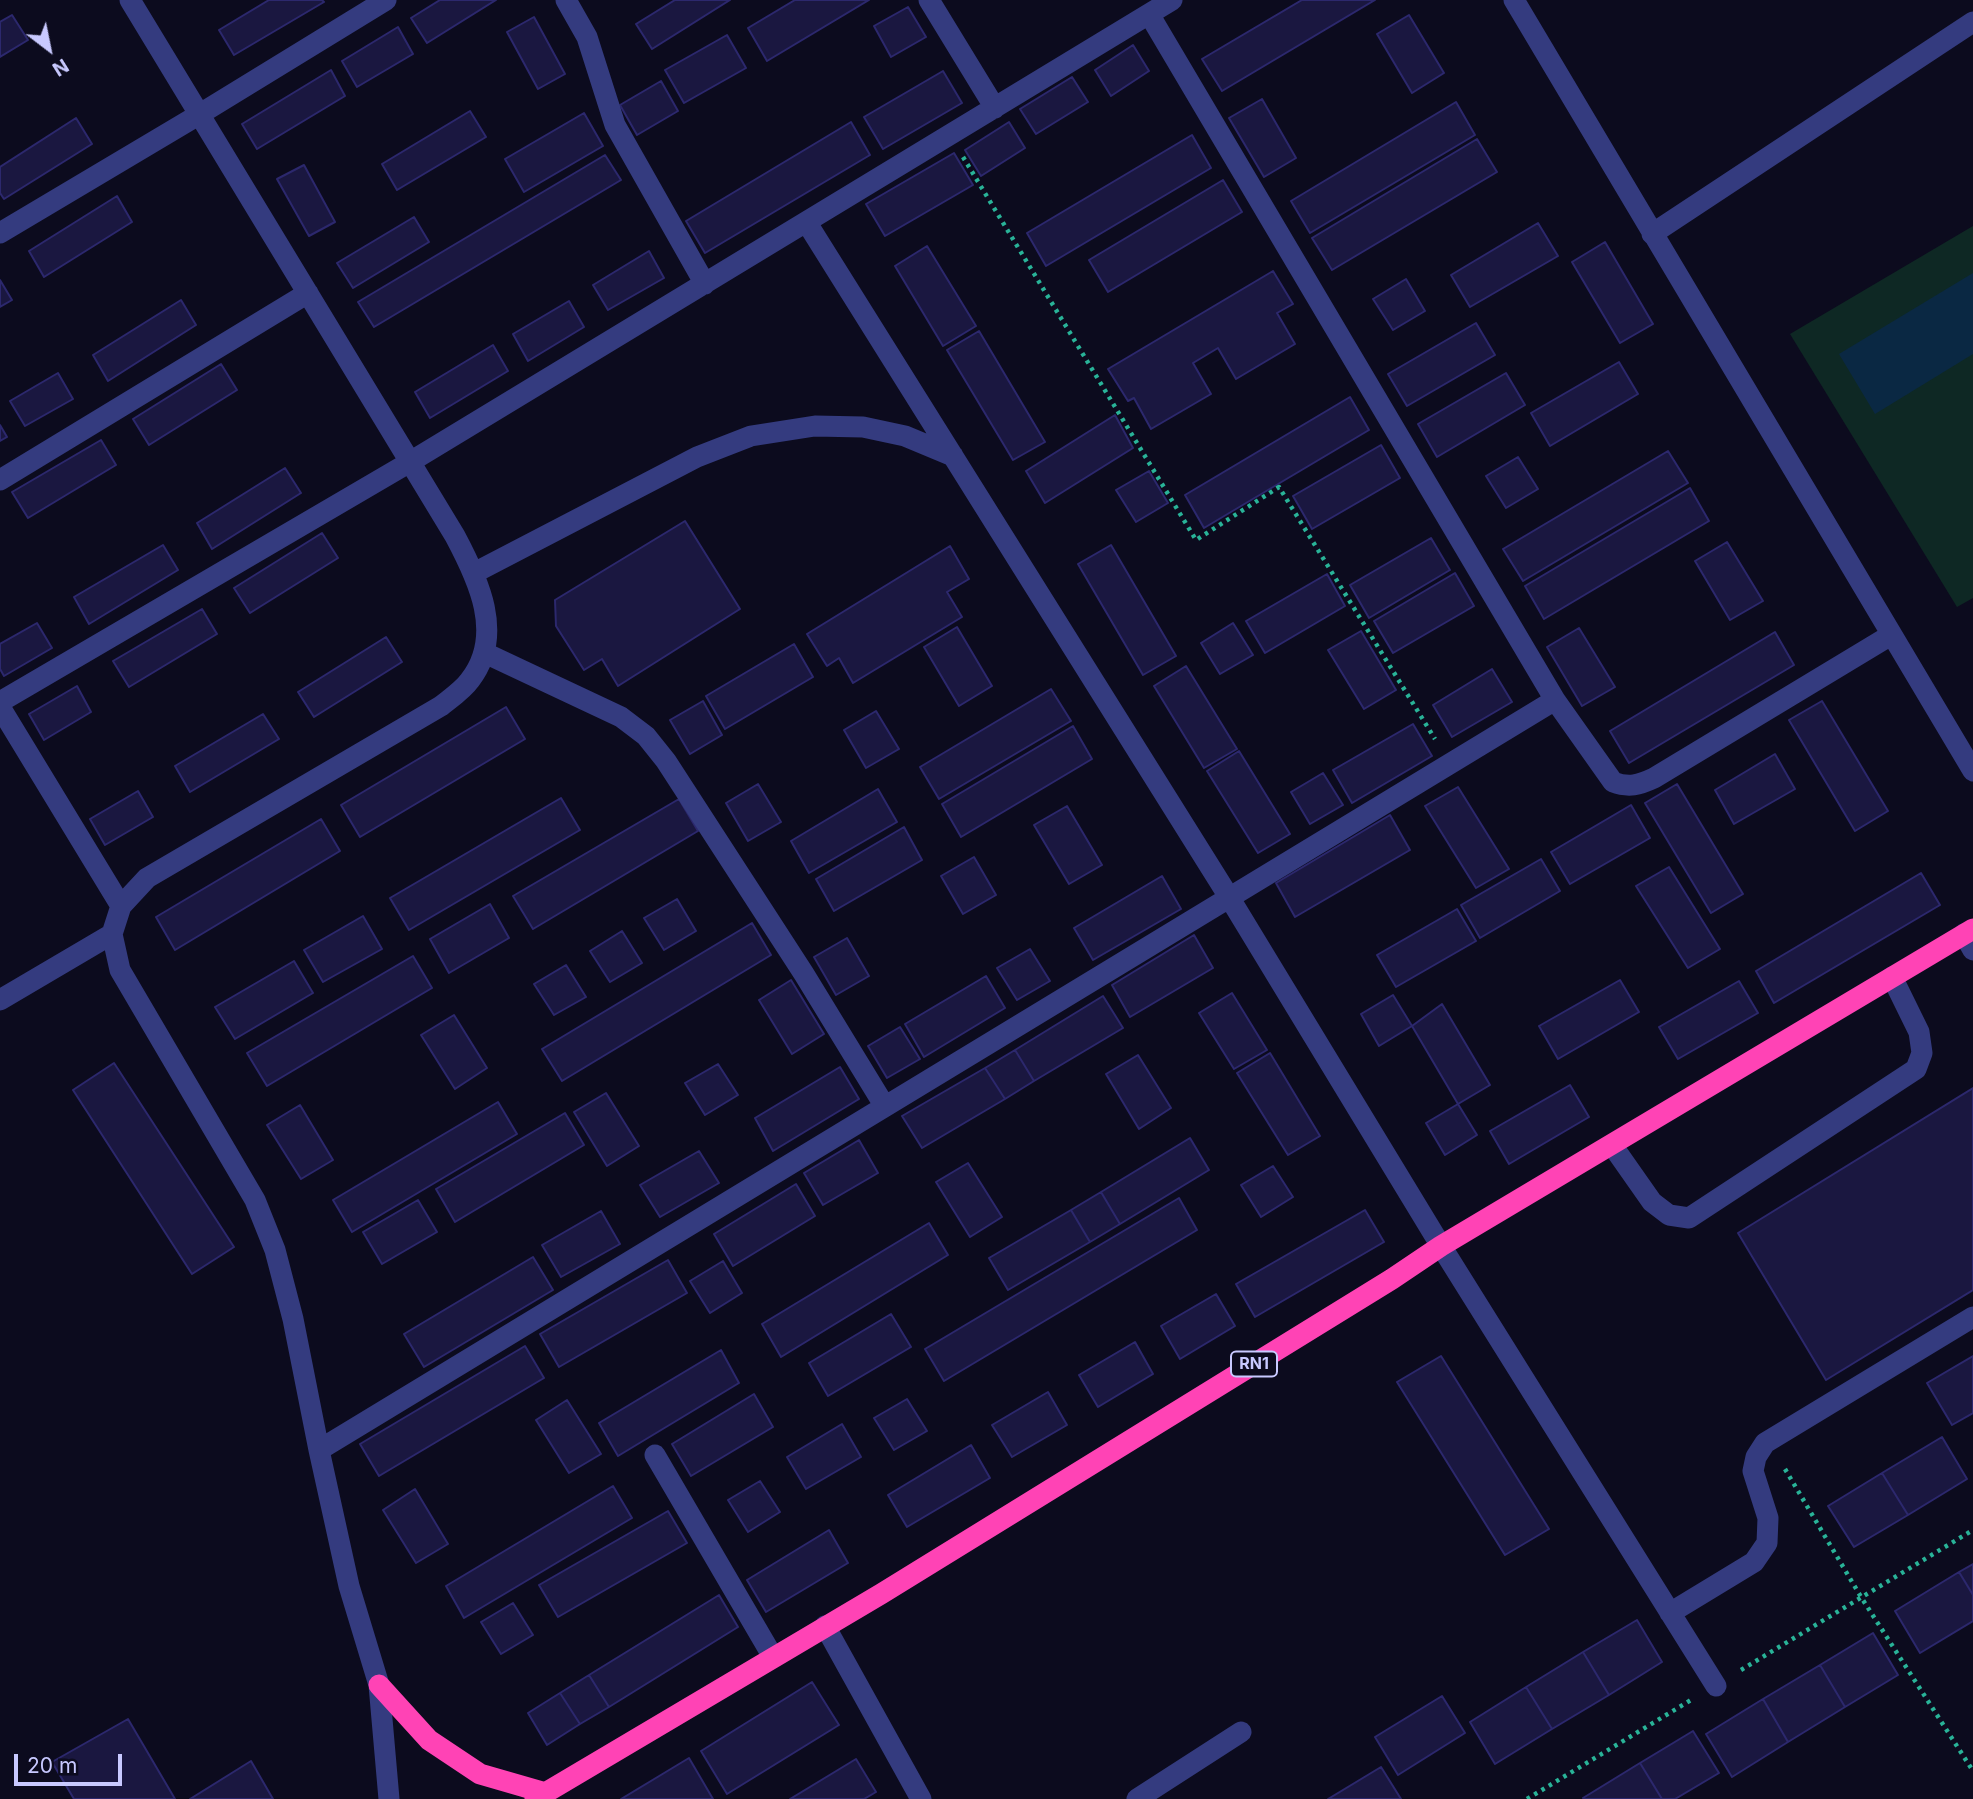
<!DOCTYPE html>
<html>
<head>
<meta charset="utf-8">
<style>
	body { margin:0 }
	#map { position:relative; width:1973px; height:1799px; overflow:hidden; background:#0c0b1e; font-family:Inter,sans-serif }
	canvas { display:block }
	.north { position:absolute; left:14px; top:14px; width:70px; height:70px; -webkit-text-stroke:5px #0c0b1e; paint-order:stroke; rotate:148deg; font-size:19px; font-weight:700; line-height:28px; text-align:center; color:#c8c9ff }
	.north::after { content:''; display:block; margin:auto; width:24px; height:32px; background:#c8c9ff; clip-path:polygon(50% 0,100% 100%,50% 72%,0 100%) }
	.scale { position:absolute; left:14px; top:1754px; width:108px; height:32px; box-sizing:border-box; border:4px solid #c8c9ff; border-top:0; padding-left:9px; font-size:21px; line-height:24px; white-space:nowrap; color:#c8c9ff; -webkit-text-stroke:5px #0c0b1e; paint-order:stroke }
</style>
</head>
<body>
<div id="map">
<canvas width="1973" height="1799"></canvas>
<div class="north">N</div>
<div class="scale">20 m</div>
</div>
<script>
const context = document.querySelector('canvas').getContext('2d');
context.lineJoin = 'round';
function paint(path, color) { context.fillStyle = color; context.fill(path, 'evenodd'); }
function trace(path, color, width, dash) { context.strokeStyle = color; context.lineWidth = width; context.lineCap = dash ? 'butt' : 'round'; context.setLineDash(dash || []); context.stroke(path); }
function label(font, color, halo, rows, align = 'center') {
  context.font = font + ' Inter,sans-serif'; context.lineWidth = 5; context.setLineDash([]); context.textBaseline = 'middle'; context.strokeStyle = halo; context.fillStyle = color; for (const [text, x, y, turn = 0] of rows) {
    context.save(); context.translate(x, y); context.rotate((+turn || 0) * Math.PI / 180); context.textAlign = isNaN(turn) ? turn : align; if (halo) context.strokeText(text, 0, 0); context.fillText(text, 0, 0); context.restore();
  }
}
paint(new Path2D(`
	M1973 226V598L1957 607 1790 334Z`), '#0e2824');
paint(new Path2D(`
	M1973 273V354L1875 414 1839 354Z`), '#0a2843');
const building = new Path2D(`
	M269 0H322L324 2 234 55 219 30Z
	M440 0H496L427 43 411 18Z
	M675 0H730L652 49 636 24Z
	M795 0H869L767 61 748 28Z
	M1302 0H1375L1222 91 1202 59Z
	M908 7 926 37 891 57 874 26Z
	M12 15 28 40 0 57V22Z
	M1409 15 1444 73 1412 93 1377 34Z
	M534 17 565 74 538 89 507 32Z
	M398 27 413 54 357 87 342 61Z
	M727 35 746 68 684 103 665 70Z
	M1133 45 1149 71 1111 96 1095 70Z
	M331 70 345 96 257 149 242 124Z
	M943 71 962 103 883 149 864 117Z
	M1072 77 1088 102 1036 134 1020 109Z
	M661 81 678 111 637 135 620 105Z
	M1262 99 1296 158 1264 177 1229 118Z
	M1456 102 1475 135 1310 233 1291 201Z
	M470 111 486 137 397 190 382 164Z
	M584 113 603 146 524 192 505 159Z
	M76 118 92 144 4 199 0 193V167Z
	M851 122 870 155 705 253 686 221Z
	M1009 122 1025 148 981 176 965 150Z
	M1192 135 1211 168 1046 266 1027 233Z
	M1477 139 1497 172 1332 270 1312 238Z
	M954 153 973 185 885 236 866 204Z
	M605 155 621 180 374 327 358 302Z
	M304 165 335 222 309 236 277 179Z
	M1223 180 1242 212 1108 292 1089 260Z
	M117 196 132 222 44 277 29 251Z
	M414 217 429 242 353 288 337 263Z
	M1538 223 1558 256 1470 307 1451 275Z
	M1605 242 1653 324 1620 343 1572 262Z
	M927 246 976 326 943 346 895 266Z
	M649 251 664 278 608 310 593 285Z
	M1273 271 1293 304 1277 313 1295 344 1236 379 1218 348 1193 363 1211 394 1151 429 1134 398 1128 401 1108 369Z
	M1406 279 1425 311 1393 330 1373 299Z
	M0 280 12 300 0 307Z
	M181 300 196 325 108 381 93 355Z
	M569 301 584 327 528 361 513 334Z
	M1476 323 1495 355 1407 406 1388 374Z
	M979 331 1045 442 1013 460 947 350Z
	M493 345 508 371 430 418 415 392Z
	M1619 362 1638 394 1550 446 1531 413Z
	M221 364 237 390 149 445 133 419Z
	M58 373 73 399 25 426 10 401Z
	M1506 373 1525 405 1437 457 1418 424Z
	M1350 397 1369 430 1204 528 1185 495Z
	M1115 415 1133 448 1045 503 1026 471Z
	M0 425 7 437 0 441Z
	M101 440 116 465 28 518 12 492Z
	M1381 445 1400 478 1312 529 1293 496Z
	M1668 451 1688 483 1523 581 1503 549Z
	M1518 457 1538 489 1506 508 1486 476Z
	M285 468 301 493 212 549 197 523Z
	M1149 471 1168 503 1136 522 1116 490Z
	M1690 488 1709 521 1544 619 1525 586Z
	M685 521 740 609 618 686 602 659 584 670 556 626 555 600Z
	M322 533 338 558 250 613 234 588Z
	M1431 538 1450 570 1369 618 1350 585Z
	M1727 542 1763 601 1730 620 1695 561Z
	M163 545 178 570 89 624 74 597Z
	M1111 545 1176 656 1143 675 1078 564Z
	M950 546 969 579 947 592 962 617 853 683 839 658 827 666 807 634Z
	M1455 573 1474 606 1393 653 1374 621Z
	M1327 574 1345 606 1265 653 1246 621Z
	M202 609 217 634 129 687 113 661Z
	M37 623 52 648 4 676 0 669V644Z
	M1233 623 1253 655 1220 674 1201 643Z
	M957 627 992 686 959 706 924 647Z
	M1579 628 1615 687 1582 706 1547 647Z
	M1361 631 1396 690 1364 709 1328 650Z
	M1775 632 1794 665 1629 763 1610 731Z
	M386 637 402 662 314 717 298 692Z
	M794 644 813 677 725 729 706 696Z
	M1186 666 1237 749 1204 768 1154 686Z
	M1492 669 1512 702 1452 737 1433 705Z
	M77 686 91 712 44 740 29 714Z
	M1051 689 1071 721 939 799 920 767Z
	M703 701 722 735 690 754 670 720Z
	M1822 701 1888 811 1855 831 1789 720Z
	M506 707 525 739 360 837 341 805Z
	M876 711 899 749 866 768 844 730Z
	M263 714 279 739 190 792 175 766Z
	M1413 724 1432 756 1352 803 1333 770Z
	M1073 726 1092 759 961 837 942 804Z
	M1239 751 1290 834 1258 853 1207 771Z
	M1775 754 1795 789 1734 824 1715 790Z
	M1323 773 1343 805 1310 824 1291 792Z
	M758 784 781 822 748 841 726 803Z
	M1677 784 1743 894 1711 913 1645 803Z
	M1458 787 1509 869 1476 888 1425 806Z
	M878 789 897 822 809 873 791 841Z
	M138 791 153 817 105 845 90 819Z
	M561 798 580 830 409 930 390 898Z
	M679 799 698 831 533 929 513 896Z
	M1631 805 1650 838 1570 884 1551 852Z
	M1067 806 1102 865 1069 884 1034 825Z
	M1390 815 1410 850 1295 917 1276 883Z
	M321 819 340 851 175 950 156 917Z
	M904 827 922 860 834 911 816 879Z
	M974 857 996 895 963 914 941 876Z
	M1541 859 1560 891 1480 938 1461 905Z
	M1669 867 1720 949 1688 968 1636 886Z
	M1921 873 1940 905 1774 1003 1756 971Z
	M1162 876 1181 909 1093 960 1074 928Z
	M677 899 696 931 664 950 644 918Z
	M490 904 509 938 449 973 430 939Z
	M1457 909 1476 941 1396 987 1377 955Z
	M363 916 382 949 323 982 304 950Z
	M752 923 771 955 562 1081 542 1049Z
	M622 931 642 963 610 982 590 951Z
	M1194 935 1213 968 1130 1017 1112 985Z
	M847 938 869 976 836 995 814 957Z
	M1030 949 1050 981 1017 1000 997 968Z
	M413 956 432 988 267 1086 247 1053Z
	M294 961 313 993 235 1039 215 1007Z
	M566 965 586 997 554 1015 534 984Z
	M986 976 1005 1008 924 1057 905 1024Z
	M791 980 824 1034 792 1054 759 1000Z
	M1620 980 1639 1012 1558 1059 1539 1026Z
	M1739 981 1758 1013 1678 1059 1659 1027Z
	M1232 993 1267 1050 1234 1069 1199 1013Z
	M1393 995 1412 1026 1379 1046 1361 1014Z
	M1103 996 1123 1028 1034 1081 1015 1050Z
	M1442 1004 1490 1085 1458 1104 1412 1026Z
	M454 1015 487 1068 455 1089 421 1035Z
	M900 1027 920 1059 887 1078 868 1046Z
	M1015 1050 1034 1081 1005 1099 985 1068Z
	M1270 1053 1320 1136 1288 1155 1237 1073Z
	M1138 1055 1171 1108 1139 1129 1106 1074Z
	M114 1063 234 1247 192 1274 73 1090Z
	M718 1064 738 1095 705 1115 685 1083Z
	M840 1067 859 1099 773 1151 755 1118Z
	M985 1068 1005 1099 922 1148 902 1116Z
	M1570 1085 1589 1117 1509 1164 1490 1131Z
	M1973 1088V1290L1826 1380 1738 1233Z
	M606 1093 639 1146 607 1166 574 1112Z
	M498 1102 517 1134 352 1232 333 1200Z
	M1458 1104 1477 1135 1445 1155 1426 1123Z
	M300 1105 333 1160 301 1179 267 1125Z
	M565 1113 584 1145 455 1222 436 1189Z
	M1190 1138 1209 1170 1120 1224 1101 1192Z
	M859 1140 878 1173 823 1205 804 1173Z
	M699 1151 719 1183 660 1217 640 1185Z
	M968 1163 1002 1217 970 1237 936 1182Z
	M1273 1166 1293 1197 1261 1217 1241 1185Z
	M796 1184 815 1216 733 1266 714 1234Z
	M1101 1192 1120 1224 1090 1242 1071 1210Z
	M1179 1198 1197 1230 944 1381 925 1349Z
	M418 1200 437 1232 382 1264 363 1232Z
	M1071 1210 1090 1242 1008 1290 989 1258Z
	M1365 1210 1384 1242 1255 1317 1236 1284Z
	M601 1211 620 1244 561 1277 542 1245Z
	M929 1223 948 1255 781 1357 762 1324Z
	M533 1257 553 1290 424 1367 404 1334Z
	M668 1260 687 1293 559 1367 540 1334Z
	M723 1261 742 1293 710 1313 690 1281Z
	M1216 1294 1235 1326 1180 1359 1161 1326Z
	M891 1314 911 1347 828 1396 809 1363Z
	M1135 1342 1153 1374 1098 1407 1079 1375Z
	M525 1346 544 1378 379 1476 360 1444Z
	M721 1350 739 1383 618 1456 599 1423Z
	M1441 1356 1549 1529 1505 1555 1397 1382Z
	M1973 1356V1413L1952 1425 1927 1383Z
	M1048 1392 1067 1425 1012 1457 992 1425Z
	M754 1394 773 1427 691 1476 672 1444Z
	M907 1399 927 1431 894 1450 874 1418Z
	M567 1400 601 1454 569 1473 536 1420Z
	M842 1424 861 1457 806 1489 787 1457Z
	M1942 1437 1967 1479 1908 1515 1882 1473Z
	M971 1445 990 1478 907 1527 888 1495Z
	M1882 1473 1908 1515 1854 1547 1828 1506Z
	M760 1481 780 1512 748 1532 728 1500Z
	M613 1486 632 1518 464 1618 446 1586Z
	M415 1489 448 1544 416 1563 383 1510Z
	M668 1511 687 1543 558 1617 539 1585Z
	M829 1530 848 1563 766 1612 747 1580Z
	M1973 1564V1595L1959 1572Z
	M1959 1572 1973 1595V1621L1920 1653 1895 1611Z
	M719 1595 738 1627 609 1707 589 1675Z
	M513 1603 533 1635 501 1654 481 1622Z
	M1637 1620 1662 1662 1609 1695 1583 1652Z
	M1873 1633 1898 1675 1845 1707 1820 1665Z
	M1583 1652 1609 1695 1552 1729 1526 1687Z
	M1820 1665 1845 1707 1788 1742 1763 1699Z
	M589 1675 609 1707 580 1724 560 1693Z
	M812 1682 839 1725 727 1794 701 1751Z
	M1526 1687 1552 1729 1495 1764 1470 1722Z
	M560 1693 580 1724 547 1745 528 1713Z
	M1442 1696 1465 1733 1398 1775 1375 1737Z
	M1763 1699 1788 1742 1732 1777 1706 1734Z
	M128 1719 175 1799H74L52 1762Z
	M1693 1731 1719 1773 1675 1799H1662L1640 1763Z
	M689 1758 713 1799H621Z
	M856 1759 876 1792 864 1799H790Z
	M251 1761 273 1799H190Z
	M1640 1763 1662 1799H1584L1583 1798Z
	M1381 1767 1401 1799H1328Z`);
paint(building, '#1a1740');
trace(building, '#2c286d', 2);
trace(new Path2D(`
	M963 157 1196 540 1279 487 1435 739
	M1785 1469 1861 1597 1973 1771
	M1741 1670 1973 1530
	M1527 1799 1691 1700`), '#29b398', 4.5, [3.5, 5]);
trace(new Path2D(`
	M130 0 455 536C478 579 505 635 470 680 463 690 451 698 441 706L147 878 121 906 112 934 120 970 255 1200 275 1250 293 1319 319 1450 349 1586 379 1685 389 1799
	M566 0 587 37 615 125 705 284
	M929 0 995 108
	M1514 0 1973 771
	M1149 14 1555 700 1613 782C1629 788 1639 785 1654 778L1891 635
	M807 223 1229 897 1441 1246 1716 1686
	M0 233 200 114 386 0
	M1652 234 1973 22
	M0 480 308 293
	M474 573 697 457 751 436 815 426 863 427 905 436 953 456
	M485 653 621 717 646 736 666 761 804 974 884 1105
	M0 702 410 462 1172 0
	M0 707 121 906
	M1964 934 1973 950
	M0 1000 112 934
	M1612 1145 1652 1202 1669 1215 1689 1218 1916 1069 1922 1053 1919 1032 1892 977
	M319 1450 1555 700
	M655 1455 773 1657
	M1670 1613 1754 1562 1767 1543 1768 1518 1753 1471 1756 1457 1765 1443 1973 1317
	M825 1626 921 1799
	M1137 1799 1241 1732`), '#343b7f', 21);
trace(new Path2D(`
	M379 1685 429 1740 480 1774 546 1793
	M535 1799 881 1594 1392 1279 1441 1246 1973 929`), '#ff43b5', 21);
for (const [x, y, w] of [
	[1254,1364,46]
]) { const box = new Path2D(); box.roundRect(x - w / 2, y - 12.5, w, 25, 5); context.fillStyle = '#0c0b1e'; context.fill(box); trace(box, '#c8c9ff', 2); }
label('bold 16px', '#c8c9ff', null, [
	["RN1",1254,1364]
]);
</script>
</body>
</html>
